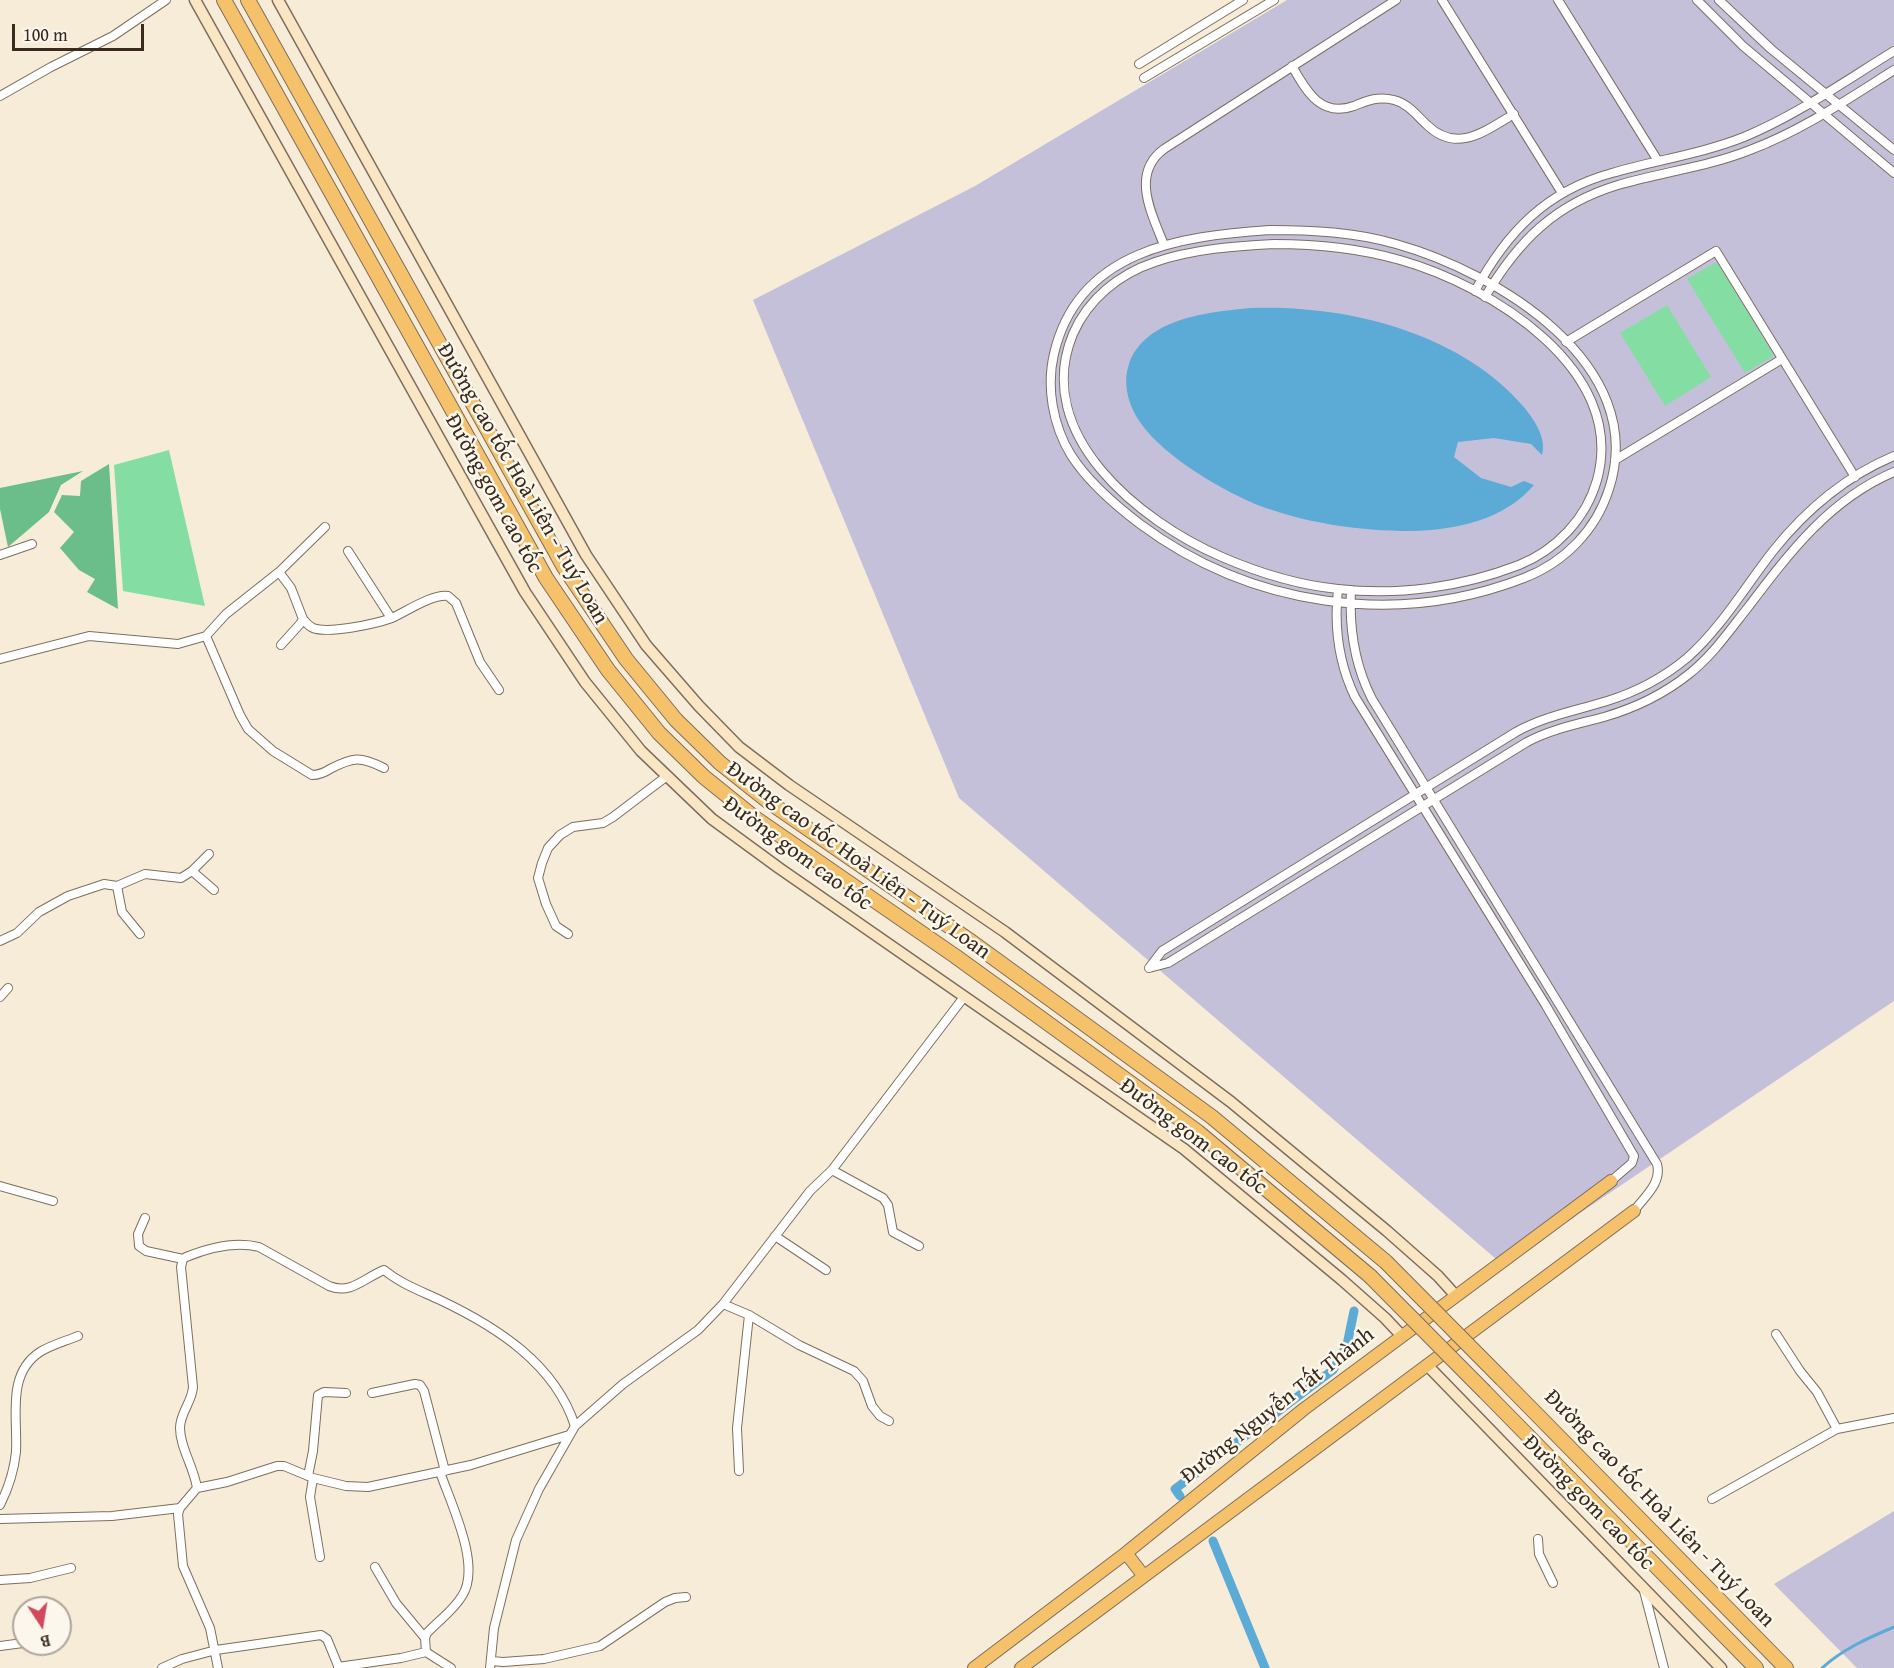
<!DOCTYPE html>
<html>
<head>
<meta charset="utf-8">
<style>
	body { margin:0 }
	#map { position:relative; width:1894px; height:1668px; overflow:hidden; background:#f7ecd8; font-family:"Gentium Book Plus",serif }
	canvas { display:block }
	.north { position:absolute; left:12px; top:1596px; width:60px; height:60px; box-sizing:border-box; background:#fbf7ec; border:2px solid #aea59a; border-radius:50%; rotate:168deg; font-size:16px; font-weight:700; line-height:24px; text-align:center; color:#3b2a1e }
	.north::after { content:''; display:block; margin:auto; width:21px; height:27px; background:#d1495b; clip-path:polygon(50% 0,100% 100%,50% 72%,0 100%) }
	.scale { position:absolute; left:12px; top:24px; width:132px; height:27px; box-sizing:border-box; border:3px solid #3b2a1e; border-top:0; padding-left:8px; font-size:18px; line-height:21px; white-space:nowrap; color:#3b2a1e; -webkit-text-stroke:4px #fbf7ec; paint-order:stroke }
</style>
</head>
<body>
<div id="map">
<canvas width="1894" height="1668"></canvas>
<div class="north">B</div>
<div class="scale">100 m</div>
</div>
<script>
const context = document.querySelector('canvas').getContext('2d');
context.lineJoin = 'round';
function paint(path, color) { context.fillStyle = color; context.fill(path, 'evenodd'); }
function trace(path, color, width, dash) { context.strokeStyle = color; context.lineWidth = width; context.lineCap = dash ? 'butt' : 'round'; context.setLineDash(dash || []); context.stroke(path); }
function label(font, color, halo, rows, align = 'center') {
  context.font = font + ' "Gentium Book Plus",serif'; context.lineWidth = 5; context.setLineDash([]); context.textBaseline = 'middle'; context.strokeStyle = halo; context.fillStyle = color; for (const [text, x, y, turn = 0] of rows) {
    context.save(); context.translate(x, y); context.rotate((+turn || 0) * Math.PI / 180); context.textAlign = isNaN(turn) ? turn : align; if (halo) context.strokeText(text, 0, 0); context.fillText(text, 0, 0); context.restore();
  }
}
paint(new Path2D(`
	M1287 0H1894V1001L1503 1265 959 798 753 300 975 186Z
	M1894 1511V1668H1857L1774 1584Z`), '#c5c0da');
paint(new Path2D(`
	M1714 263 1718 264 1773 354 1772 357 1745 373 1687 279Z
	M1667 305 1711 377 1665 406 1620 333Z
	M169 450 205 606 123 591 114 465Z`), '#84dea4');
paint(new Path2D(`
	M109 464 118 609 87 592 95 579 79 570 60 548 74 532 54 512 62 495 80 496 81 481Z
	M83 471 61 485 49 512 8 547 0 509V488Z`), '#6bbd8a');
paint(new Path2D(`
	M1250 308C1344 304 1460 332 1523 406 1534 419 1547 438 1542 455L1531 444 1494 438 1458 442 1454 457 1481 478 1511 487 1524 481 1534 485C1504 520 1456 530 1411 531 1359 531 1304 523 1255 504 1216 487 1158 453 1136 416 1127 400 1123 381 1129 364 1145 318 1209 312 1250 308Z`), '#5caad6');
trace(new Path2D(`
	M1822 1668C1843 1649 1868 1638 1894 1627`), '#5caad6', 3);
trace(new Path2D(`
	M1180 1496 1175 1489 1333 1370 1347 1345 1354 1311
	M1213 1541 1265 1668`), '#5caad6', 9);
const minor = new Path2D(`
	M1442 0 1562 193
	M1558 0 1658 161
	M1697 0 1743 46 1894 173
	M1719 0 1771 49 1894 150
	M1139 64 1243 0
	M1292 66C1306 90 1320 118 1354 106 1368 100 1379 96 1394 100 1409 104 1416 115 1427 125 1457 154 1485 131 1514 114
	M1144 78 1274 0
	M0 96 51 67 113 36 166 0
	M1270 230C1312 230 1355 232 1396 244 1496 272 1650 364 1609 489 1596 530 1565 562 1524 578 1395 628 1250 606 1140 524 1115 505 1088 482 1071 455 1053 426 1046 387 1054 354 1078 250 1180 236 1270 230Z
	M1274 244C1317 244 1358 248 1400 260 1489 285 1628 369 1597 480 1586 519 1556 550 1519 565 1462 587 1398 596 1338 589 1298 585 1259 573 1222 557 1141 522 1031 435 1073 334 1088 299 1119 274 1155 262 1193 249 1235 246 1274 244Z
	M1164 245C1152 214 1130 174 1164 149L1396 0
	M1475 291C1507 232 1546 191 1612 173 1656 160 1701 154 1744 137 1797 115 1845 81 1894 51
	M1485 297C1518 241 1555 204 1618 185 1662 172 1707 167 1750 150 1801 131 1848 99 1894 70
	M1566 342 1716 251 1855 477
	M1615 460 1782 359
	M348 551 391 618
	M0 555 32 544
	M279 572 291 588 303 619
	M1338 589C1334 626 1339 664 1355 697L1545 1004 1634 1156 1632 1163 1611 1181
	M1351 590C1349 629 1354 664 1372 699L1657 1164C1662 1183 1645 1196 1634 1211
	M206 636 240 715 248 729 273 751 312 775C319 775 324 773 330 769 353 757 360 756 384 768
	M281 645 300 624 303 619C306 623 309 626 313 628 329 634 375 624 392 618 407 611 432 594 448 596L456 603 480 662 499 690
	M0 659 89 636 178 644 206 636 226 614 279 572 325 527
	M192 871 214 890
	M117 886 122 912 140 934
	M568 934 556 926 546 904 538 878 542 863 548 848 560 835 573 827 603 823 613 817 667 776
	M0 941 17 933 39 912 68 896 104 884 117 886 145 874 181 878 192 871 209 854
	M1149 968 1162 951 1516 732C1545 716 1575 711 1607 701 1636 692 1663 678 1687 658 1721 628 1745 587 1773 551 1805 511 1846 476 1894 456
	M1149 968 1168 963 1527 742C1552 729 1578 724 1604 717 1635 708 1664 694 1689 674 1713 655 1730 630 1749 606 1790 552 1830 499 1894 472
	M0 997 8 988
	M832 1170 883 1198 888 1205 893 1232 919 1246
	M0 1186 53 1201
	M145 1218 138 1234 139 1246 146 1251 183 1259
	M775 1236 826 1270
	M723 1304 749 1315 799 1345 854 1371 863 1381 872 1406 880 1416 889 1421
	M1776 1334 1800 1371 1817 1392 1837 1429
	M372 1393 415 1384 420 1385 424 1391 445 1471
	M739 1471 737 1428 749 1315
	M308 1476 313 1451 318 1395 324 1392 346 1393
	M313 1478 310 1497 320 1557
	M197 1488C194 1467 180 1448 180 1428 180 1413 192 1402 193 1387L181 1267 183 1259 186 1257C208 1248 236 1241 259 1247L329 1286C351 1295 364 1278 384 1270 401 1284 421 1291 440 1300 497 1327 555 1364 575 1426
	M1712 1499 1837 1429 1894 1418
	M0 1505C8 1489 14 1471 16 1452 18 1418 6 1374 40 1352 51 1345 66 1341 78 1336
	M0 1519 112 1516 180 1508
	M1538 1539 1539 1554 1553 1583
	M375 1567 396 1603 425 1638
	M0 1580 30 1578 71 1568
	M1644 1591 1664 1668
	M0 1646 23 1643
	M426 1652 425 1638 427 1633C439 1620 453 1611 462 1596 482 1566 451 1504 440 1472
	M492 1661 503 1662 544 1659 600 1646 665 1602 675 1598 686 1597
	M338 1667 401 1658 426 1652 451 1668
	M162 1668 182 1659 216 1650 321 1635 327 1639 339 1668
	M218 1668 210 1628 183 1566 178 1514 180 1508 197 1488 227 1482 277 1466H284L313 1478 346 1486 368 1487 471 1465 569 1435
	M490 1668 494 1628 516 1540 539 1489 575 1426 623 1384 698 1330 723 1304 810 1191 832 1170 964 997`);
const secondary = new Path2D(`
	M195 0 525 592 585 682 641 751 712 819 779 868 1184 1149 1342 1280 1385 1318 1402 1336
	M278 0 586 555 646 645 699 706 739 747 789 785 1005 932 1231 1102 1387 1231 1438 1276 1456 1296
	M1427 1365 1721 1668`);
const primary = new Path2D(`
	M1126 1553 1143 1575
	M974 1668 1126 1553 1304 1409 1611 1181
	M1021 1668 1634 1211`);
const motorway = new Path2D(`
	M224 0 546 578 608 670 659 733 704 777 755 818 955 956 1198 1132 1370 1276
	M248 0 564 567 626 659 676 720 720 763 769 802 969 940 1212 1117 1386 1262
	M1502 1379 1786 1668
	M1485 1392 1756 1668`);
trace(minor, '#7d6e5f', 10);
trace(secondary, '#7d6e5f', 13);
trace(primary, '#7d6e5f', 14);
trace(motorway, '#7d6e5f', 16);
trace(minor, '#fff', 8);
trace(secondary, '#fbe6c4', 10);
trace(primary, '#f5c16b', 12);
trace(motorway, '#f5c16b', 14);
const motorwayBridge = new Path2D(`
	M1386 1262 1502 1379
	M1370 1276 1485 1392`);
trace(motorwayBridge, '#7d6e5f', 16, []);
trace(motorwayBridge, '#f5c16b', 14);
label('22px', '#3b2a1e', '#fbf7ec', [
	["Đường cao tốc Hoà Liên - Tuý Loan",522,484,60],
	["Đường gom cao tốc",493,494,61],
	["Đường gom cao tốc",797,854,36],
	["Đường cao tốc Hoà Liên - Tuý Loan",858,861,36],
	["Đường gom cao tốc",1193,1137,37],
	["Đường Nguyễn Tất Thành",1278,1406,-38],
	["Đường gom cao tốc",1588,1503,46],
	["Đường cao tốc Hoà Liên - Tuý Loan",1659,1509,46]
]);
</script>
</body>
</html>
